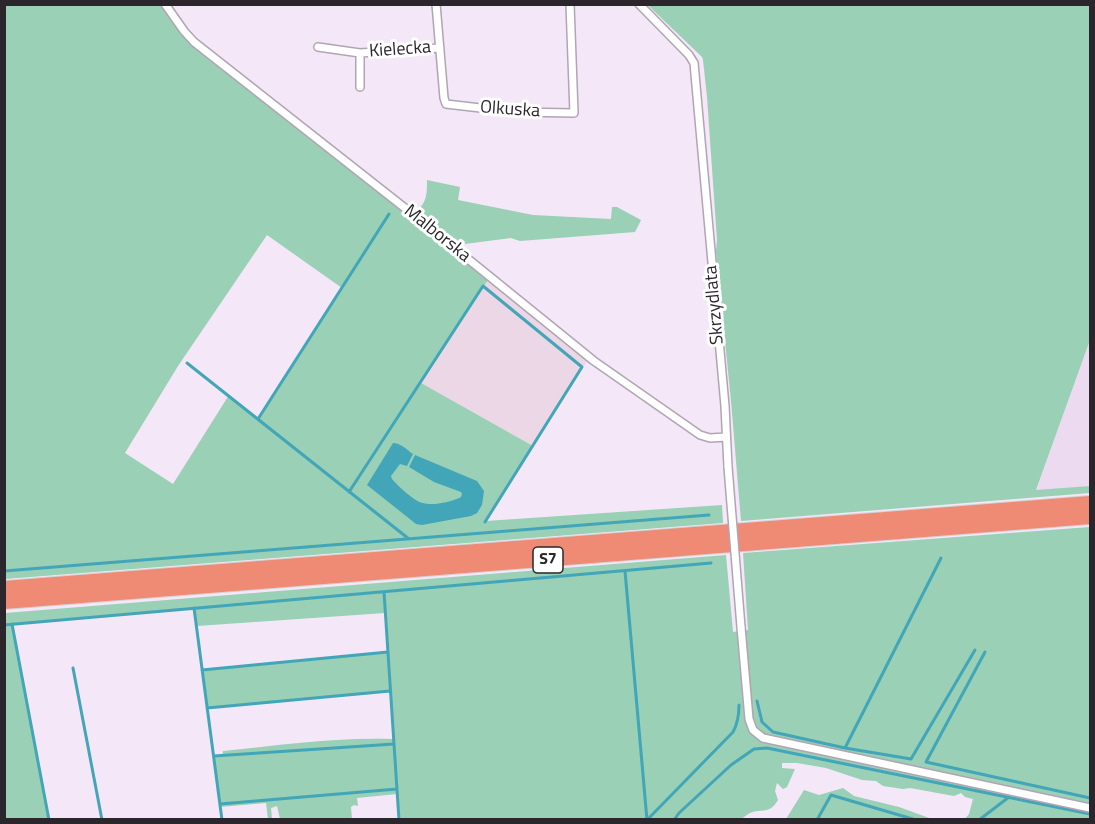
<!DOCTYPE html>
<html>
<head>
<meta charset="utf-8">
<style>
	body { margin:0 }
	#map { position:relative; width:1095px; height:824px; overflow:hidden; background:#f4e7f7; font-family:"Titillium Web",sans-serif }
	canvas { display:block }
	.frame { position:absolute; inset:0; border:6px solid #2a262c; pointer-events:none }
</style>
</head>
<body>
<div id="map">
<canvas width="1095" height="824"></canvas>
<div class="frame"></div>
</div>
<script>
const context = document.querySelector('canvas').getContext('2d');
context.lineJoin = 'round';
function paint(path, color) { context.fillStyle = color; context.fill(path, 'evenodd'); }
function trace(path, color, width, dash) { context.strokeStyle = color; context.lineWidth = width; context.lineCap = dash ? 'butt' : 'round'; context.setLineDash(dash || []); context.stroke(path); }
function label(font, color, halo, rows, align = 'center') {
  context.font = font + ' "Titillium Web",sans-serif'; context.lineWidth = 6; context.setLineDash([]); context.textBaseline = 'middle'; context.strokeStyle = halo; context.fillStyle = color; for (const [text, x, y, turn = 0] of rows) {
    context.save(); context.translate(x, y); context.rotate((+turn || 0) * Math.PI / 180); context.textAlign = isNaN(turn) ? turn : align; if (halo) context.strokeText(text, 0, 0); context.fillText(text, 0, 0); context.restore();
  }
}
paint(new Path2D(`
	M1090 340V486L1036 491Z`), '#ebdaf0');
paint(new Path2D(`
	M488 280 587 361 533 446 420 383Z`), '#ecd7e6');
paint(new Path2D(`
	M5 5H161L192 44 488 280 421 383 533 446 486 521 722 505 723 523 5 579ZM267 235 342 288 258 418 229 395 173 484 125 453 178 366Z
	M648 5H1090V340L1036 490 1090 486V493L741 521 731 401 716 251 717 240 707 97 703 60 702 57 656 13Z
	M427 180 460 187 458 200 533 215 611 219 612 207H617L641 220 635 232 520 241 511 238 457 245 417 211C427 202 427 193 427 180Z
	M1090 527V819H965L969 814 973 799 965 797 961 793 954 796 910 788 903 789 883 786 876 781 862 780 826 768 797 763H782V768L795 769 787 787 783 789 777 783 775 791 778 800C769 815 762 808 750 813 749 813 742 819 741 819H399L397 794 357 798 358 806 354 805 351 807 352 819H280L277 806 271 808 272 819H268L266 803 220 807 214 756H222L223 751C280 745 336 737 393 739L390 691 207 708 202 670 388 652 385 613 197 626 194 608 12 624 49 819 5 820V613L726 555 733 632 748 630 743 553Z
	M843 788 854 796 899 807 932 819H786L804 790 819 795Z`), '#99d0b6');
paint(new Path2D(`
	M393 443C401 443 407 450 413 454L407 466 400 464 391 476 392 479C397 485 415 502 423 503 433 506 451 502 461 497L462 494 461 492 434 482 409 467 415 455 477 481 484 491 482 505 477 513 471 516 422 525 416 524 367 485Z`), '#42a6b8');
trace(new Path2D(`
	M187 363 409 539
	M258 419 389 214
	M349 492 483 286 582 367 485 522
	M4 571 709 515
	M625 571 647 820
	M384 592 399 820
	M194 608 222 820
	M12 624 49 820
	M4 625 711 563
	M985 652 926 762 1090 798
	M73 668 102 820
	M202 670 388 652
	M757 701 762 722 773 732 845 748 911 759 975 650
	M207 708 390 691
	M845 748 941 558
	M214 756 394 744
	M220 804 397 789
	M647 820 733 732C738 723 739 715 739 705
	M674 820 679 813 731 765 754 749 767 748 1090 814
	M817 820 831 795 916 820
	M979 820 1009 797`), '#42a6b8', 3);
const street = new Path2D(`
	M165 4 184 31 194 42 415 216 594 361 700 435 710 438 726 437
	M436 4 444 98 446 104 515 112 574 113 570 4
	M639 4 689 55 694 63 725 406 728 467
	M318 47 360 53 440 48
	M360 53V87
	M741 627 749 719 753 730 763 738 1090 808`);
const highway = new Path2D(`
	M4 588 1090 503
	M4 602 1090 517`);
trace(street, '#b1a5b4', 10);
trace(highway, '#d4d4d5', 16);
trace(street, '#fff', 7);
trace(highway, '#ef8a74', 14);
const streetBridge = new Path2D(`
	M728 467 741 627`);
trace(streetBridge, '#b1a5b4', 10, []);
trace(streetBridge, '#fff', 7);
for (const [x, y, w] of [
	[548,560,30]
]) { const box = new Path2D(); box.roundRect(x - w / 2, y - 13, w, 26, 4.5); context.fillStyle = '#fff'; context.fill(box); trace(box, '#2a262c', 1.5); }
label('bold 16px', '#2a262c', null, [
	["S7",548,560]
]);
label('18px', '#2a262c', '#fff', [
	["Kielecka",400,50,-4],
	["Olkuska",510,110,4],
	["Malborska",437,234,39],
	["Skrzydlata",715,305,-95]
]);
</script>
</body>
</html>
